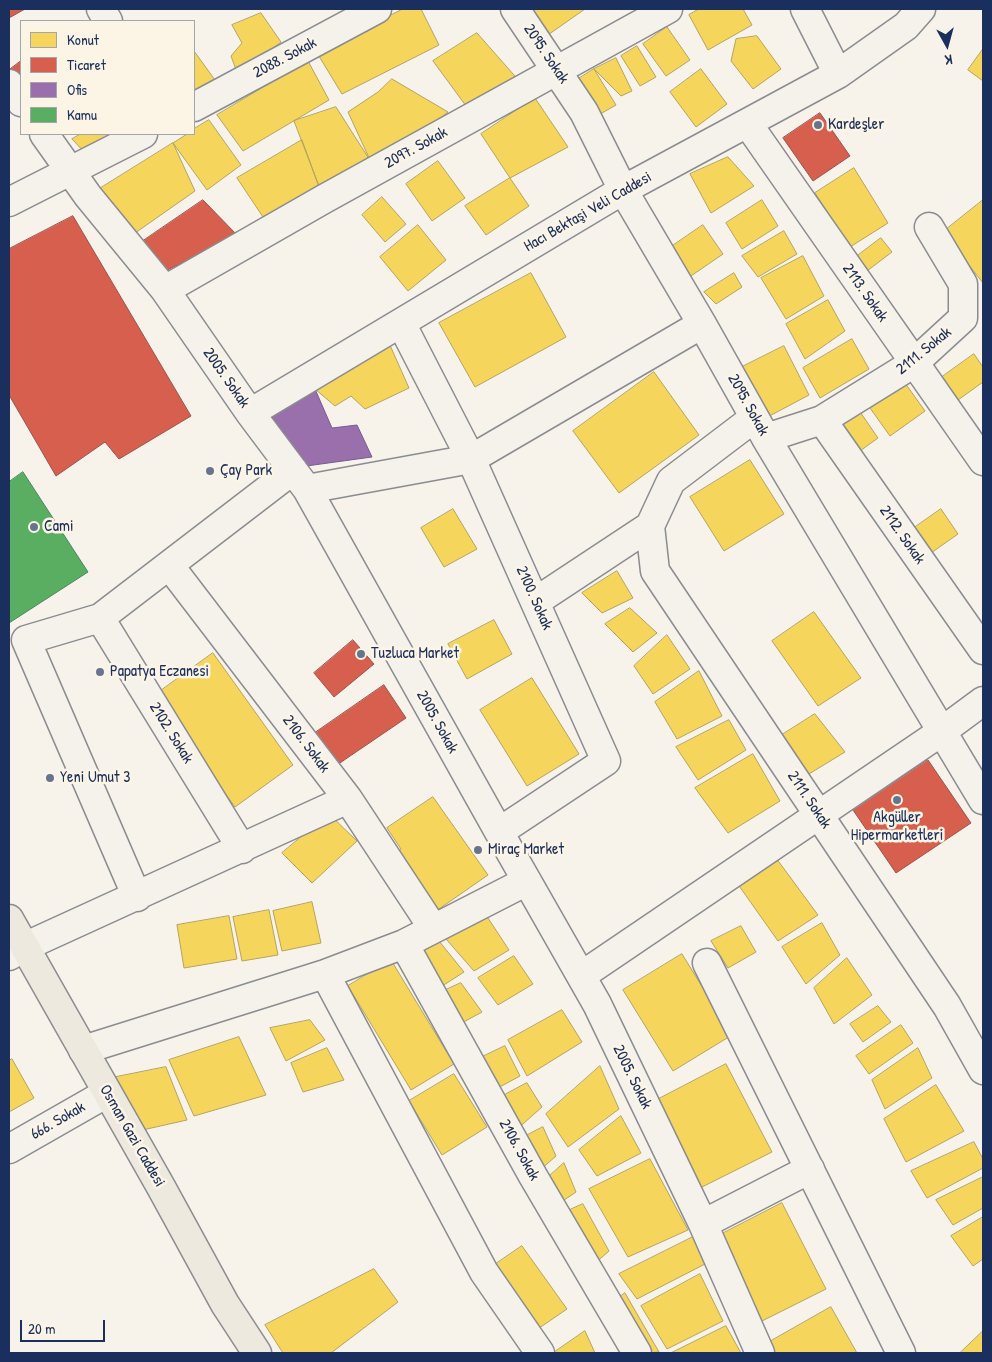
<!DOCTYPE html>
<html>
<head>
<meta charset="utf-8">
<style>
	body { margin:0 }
	#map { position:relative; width:992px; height:1362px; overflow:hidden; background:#f7f3ea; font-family:"Patrick Hand",sans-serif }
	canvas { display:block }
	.frame { position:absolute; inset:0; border:10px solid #1b2f5e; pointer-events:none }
	.legend { position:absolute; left:20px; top:20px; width:175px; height:115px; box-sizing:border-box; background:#fcf5e5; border:1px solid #a2a6af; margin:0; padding:6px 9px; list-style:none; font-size:15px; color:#1b2f5e }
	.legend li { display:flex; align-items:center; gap:10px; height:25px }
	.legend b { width:25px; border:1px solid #a2a6af }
	.north { position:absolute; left:922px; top:20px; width:50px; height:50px; -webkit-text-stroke:4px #fcf5e5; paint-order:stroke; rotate:173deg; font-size:14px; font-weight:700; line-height:20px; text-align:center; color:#1b2f5e }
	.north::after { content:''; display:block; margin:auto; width:18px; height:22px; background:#1b2f5e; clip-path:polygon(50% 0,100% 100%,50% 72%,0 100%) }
	.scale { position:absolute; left:20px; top:1320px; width:85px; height:22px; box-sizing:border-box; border:2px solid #1b2f5e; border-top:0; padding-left:6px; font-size:15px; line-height:18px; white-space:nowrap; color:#1b2f5e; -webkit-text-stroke:4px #fcf5e5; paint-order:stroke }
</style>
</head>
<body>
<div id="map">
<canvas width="992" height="1362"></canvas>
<div class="frame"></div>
<ul class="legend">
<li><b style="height:14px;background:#f6d55c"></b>Konut</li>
<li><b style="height:14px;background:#d6604d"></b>Ticaret</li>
<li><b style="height:14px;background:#9970ab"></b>Ofis</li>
<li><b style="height:14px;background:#5aae61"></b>Kamu</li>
</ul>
<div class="north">K</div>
<div class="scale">20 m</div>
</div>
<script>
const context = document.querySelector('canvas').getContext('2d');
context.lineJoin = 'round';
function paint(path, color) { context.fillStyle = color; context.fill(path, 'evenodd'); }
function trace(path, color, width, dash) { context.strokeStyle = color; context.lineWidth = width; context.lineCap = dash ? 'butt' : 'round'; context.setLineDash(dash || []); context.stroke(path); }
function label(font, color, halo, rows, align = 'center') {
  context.font = font + ' "Patrick Hand",sans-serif'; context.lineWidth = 5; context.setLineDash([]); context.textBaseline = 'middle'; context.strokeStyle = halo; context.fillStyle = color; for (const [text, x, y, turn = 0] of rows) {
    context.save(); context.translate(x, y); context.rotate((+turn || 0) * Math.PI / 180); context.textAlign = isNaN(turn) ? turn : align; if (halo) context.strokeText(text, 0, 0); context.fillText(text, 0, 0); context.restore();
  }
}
const homes = new Path2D(`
	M403 9H421L439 45 342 94 317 53Z
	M525 9H585L545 37Z
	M699 9H743L752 25 708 50 689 15Z
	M261 13 281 42 238 75 231 56 242 43 232 25Z
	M667 27 690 60 666 76 643 44Z
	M477 33 521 83 469 110 433 61Z
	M757 36 781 69 753 89 731 61 736 39Z
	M637 46 656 77 640 86 621 56Z
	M983 49V81L968 70Z
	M194 51 215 80 194 96Z
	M616 58 632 91 621 96 594 69Z
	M308 61 329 100 243 151 217 115Z
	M594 69 616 105 588 121 567 86Z
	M701 69 727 104 696 127 670 92Z
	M392 79 448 112 375 171 348 112 378 92Z
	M535 98 568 147 510 178 481 134Z
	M336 107 371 162 324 199 294 121Z
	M209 120 241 165 207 190 173 143 187 134H194V129Z
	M81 134H120L87 155 72 139Z
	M302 140 319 187 263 217 237 178Z
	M173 143 195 191 128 238 88 196Z
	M728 157 754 186 711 213 690 174Z
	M438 161 465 198 432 221 406 184Z
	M854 168 888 223 850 247 815 193Z
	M510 178 529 206 486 235 465 206Z
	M382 197 406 224 385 242 362 215Z
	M762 200 778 226 742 249 726 223Z
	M983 200V283L943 232Z
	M418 225 446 260 408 291 380 257Z
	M703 225 723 254 688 278 668 249Z
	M784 231 797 254 758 277 742 256Z
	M881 238 892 252 863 274 852 260Z
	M803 256 824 296 786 319 761 278Z
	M531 273 566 337 475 387 439 323Z
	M734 273 742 287 716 304 704 292Z
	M828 300 845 331 805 359 786 324Z
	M852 339 869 369 820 398 803 368Z
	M389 343 409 388 365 409 351 396 335 406 315 389Z
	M784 346 809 395 760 421 734 371Z
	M974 354 983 367V382L951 405 935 382Z
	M654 372 699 435 619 493 573 431Z
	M905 383 925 411 890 436 870 408Z
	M856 406 878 438 853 456 831 424Z
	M750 460 784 514 724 551 690 497Z
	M453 509 477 549 444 567 421 528Z
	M941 509 958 534 931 553 914 528Z
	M617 571 633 598 602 613 582 593Z
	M630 608 657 633 633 652 605 624Z
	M814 612 861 678 818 706 772 641Z
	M494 620 512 654 467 679 448 644Z
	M667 635 690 669 653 694 634 666Z
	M213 653 293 765 235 807 155 695Z
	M699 671 722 716 677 739 655 702Z
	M532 678 579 754 527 786 480 710Z
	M815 714 845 752 804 777 777 738Z
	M729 720 746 750 698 780 676 747Z
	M753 754 780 801 728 833 695 788Z
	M433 797 488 875 436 911 395 853 401 849 387 828Z
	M329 814 357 841 312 883 282 853Z
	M776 858 818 915 778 941 737 883Z
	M312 902 321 943 282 951 273 911Z
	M269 910 278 955 242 961 233 917Z
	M484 912 509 950 474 971 446 939Z
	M229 916 237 959 184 968 177 925Z
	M822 923 840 955 806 984 782 947Z
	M741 926 756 952 728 968 711 941Z
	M439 941 464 972 436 990 416 954Z
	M682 954 732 1035 673 1071 623 990Z
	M514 956 533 984 498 1005 478 978Z
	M847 958 872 995 834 1024 814 988Z
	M391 960 454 1064 411 1090 348 986Z
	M461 983 482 1012 458 1025 439 993Z
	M878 1006 891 1022 863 1042 850 1024Z
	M562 1010 582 1042 527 1076 508 1040Z
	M310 1020 325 1040 286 1061 270 1028Z
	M901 1025 913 1043 869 1074 856 1056Z
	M239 1037 266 1095 194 1116 169 1060Z
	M505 1046 520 1076 494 1090 478 1059Z
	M327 1048 344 1080 303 1092 291 1063Z
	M918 1048 932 1078 885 1109 872 1080Z
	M12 1059 34 1098 9 1112V1061Z
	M726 1064 772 1152 696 1190 651 1103Z
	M600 1066 619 1109 568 1147 546 1114Z
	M166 1067 187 1120 138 1131 106 1079Z
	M454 1074 487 1127 442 1155 409 1101Z
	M527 1083 542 1107 515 1131 497 1099Z
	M936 1085 964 1131 906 1162 884 1119Z
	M621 1116 641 1153 597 1176 579 1150Z
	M543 1127 556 1156 539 1171 522 1138Z
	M974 1142 983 1159V1168L927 1198 911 1171Z
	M650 1159 688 1230 628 1257 589 1189Z
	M564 1163 576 1192 557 1205 544 1181Z
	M983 1177V1208L953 1225 936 1200Z
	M782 1203 826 1289 760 1322 716 1237Z
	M583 1204 609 1251 593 1265 563 1213Z
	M983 1217V1259L973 1266 951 1236Z
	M693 1237 707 1263 637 1299 619 1274Z
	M522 1246 567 1309 529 1335 484 1272Z
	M374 1269 398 1302 331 1353H283L265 1325Z
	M700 1274 723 1321 667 1349 641 1306Z
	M625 1293 659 1352 648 1353 615 1301Z
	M831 1307 857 1353H768L764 1345Z
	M726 1326 741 1353H671Z
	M585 1331 595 1353H553Z
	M983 1331V1353H960Z`);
paint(homes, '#f6d55c');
trace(homes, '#b4a35d', 1);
const shops = new Path2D(`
	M9 9H25L9 18Z
	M21 61V92L9 75V70Z
	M820 113 850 156 813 181 783 138Z
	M203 200 238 236 161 273 143 241Z
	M73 216 191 416 119 459 105 442 56 476 9 395V249Z
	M353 640 374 664 334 697 314 673Z
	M384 685 406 718 331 769 309 737Z
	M928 760 971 823 896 873 853 810Z`);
paint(shops, '#d6604d');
trace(shops, '#9e5152', 1);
const offices = new Path2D(`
	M315 389 332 428 357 425 372 457 299 467 269 412Z`);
paint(offices, '#9970ab');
trace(offices, '#735c94', 1);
const public = new Path2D(`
	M23 472 88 572 9 623V482Z`);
paint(public, '#5aae61');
trace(public, '#478860', 1);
const minor = new Path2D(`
	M101 9 108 21
	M515 9 584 112 623 190 702 324 766 438 983 800
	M805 9 838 74
	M9 84 21 102
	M194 107 377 9
	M748 124 983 461
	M44 134 88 196 165 290 250 413 307 489 499 832 597 1004 703 1224 760 1353
	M9 202 143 134
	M165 290 324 199 668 9
	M401 323 471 459 606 761 499 832
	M250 413 623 190 838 74 906 26 921 9
	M754 418 671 481 650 526 655 571 947 1006 983 1070
	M822 420 983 650
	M766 438 822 420 914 363 963 318V284L929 227
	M307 489 471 459 702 324
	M169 565 348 799 433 928
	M535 602 650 526
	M100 618 242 849
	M137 897 26 640 100 618 293 470
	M404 944 533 1176 637 1353
	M9 956 24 947 348 799
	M707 963 901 1353
	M325 974 484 1272 540 1353
	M581 976 941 732 983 701
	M83 1050 325 974 404 944 527 881
	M9 1149 107 1093
	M703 1224 810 1169`);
const major = new Path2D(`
	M9 919 161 1187 225 1304 257 1353`);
trace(minor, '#8a8c91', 31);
trace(major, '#8a8c91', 31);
trace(minor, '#f5f2ec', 28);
trace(major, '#eee9df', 28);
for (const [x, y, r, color] of [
	[818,125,5,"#68748f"],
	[210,471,5,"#68748f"],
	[34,527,5,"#68748f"],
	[361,654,5,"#68748f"],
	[100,672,5,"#68748f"],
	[50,778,5,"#68748f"],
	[897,800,5,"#68748f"],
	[478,850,5,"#68748f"]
]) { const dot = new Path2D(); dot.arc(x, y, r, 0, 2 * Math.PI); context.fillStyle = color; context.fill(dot); trace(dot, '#fcf5e5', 2); }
label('16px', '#1b2f5e', '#fcf5e5', [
	["2095. Sokak",546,54,56],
	["2088. Sokak",285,58,-28],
	["2097. Sokak",416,148,-29],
	["Hacı Bektaşi Veli Caddesi",588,212,-30],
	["2113. Sokak",865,293,55],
	["2111. Sokak",924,351,-39],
	["2005. Sokak",226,378,55],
	["2095. Sokak",748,405,61],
	["2112. Sokak",902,535,55],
	["2100. Sokak",534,598,66],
	["2005. Sokak",437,722,61],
	["2102. Sokak",171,733,58],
	["2106. Sokak",306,744,53],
	["2111. Sokak",809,800,56],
	["2005. Sokak",632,1077,64],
	["666. Sokak",58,1121,-30],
	["Osman Gazi Caddesi",132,1136,60],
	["2106. Sokak",519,1150,61]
]);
label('16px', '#1b2f5e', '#fcf5e5', [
	["Kardeşler",828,125],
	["Çay Park",220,471],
	["Cami",44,527],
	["Tuzluca Market",371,654],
	["Papatya Eczanesi",110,672],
	["Yeni Umut 3",60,778],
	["Akgüller",897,818,"center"],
	["Hipermarketleri",897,836,"center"],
	["Miraç Market",488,850]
], 'left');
</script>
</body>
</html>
